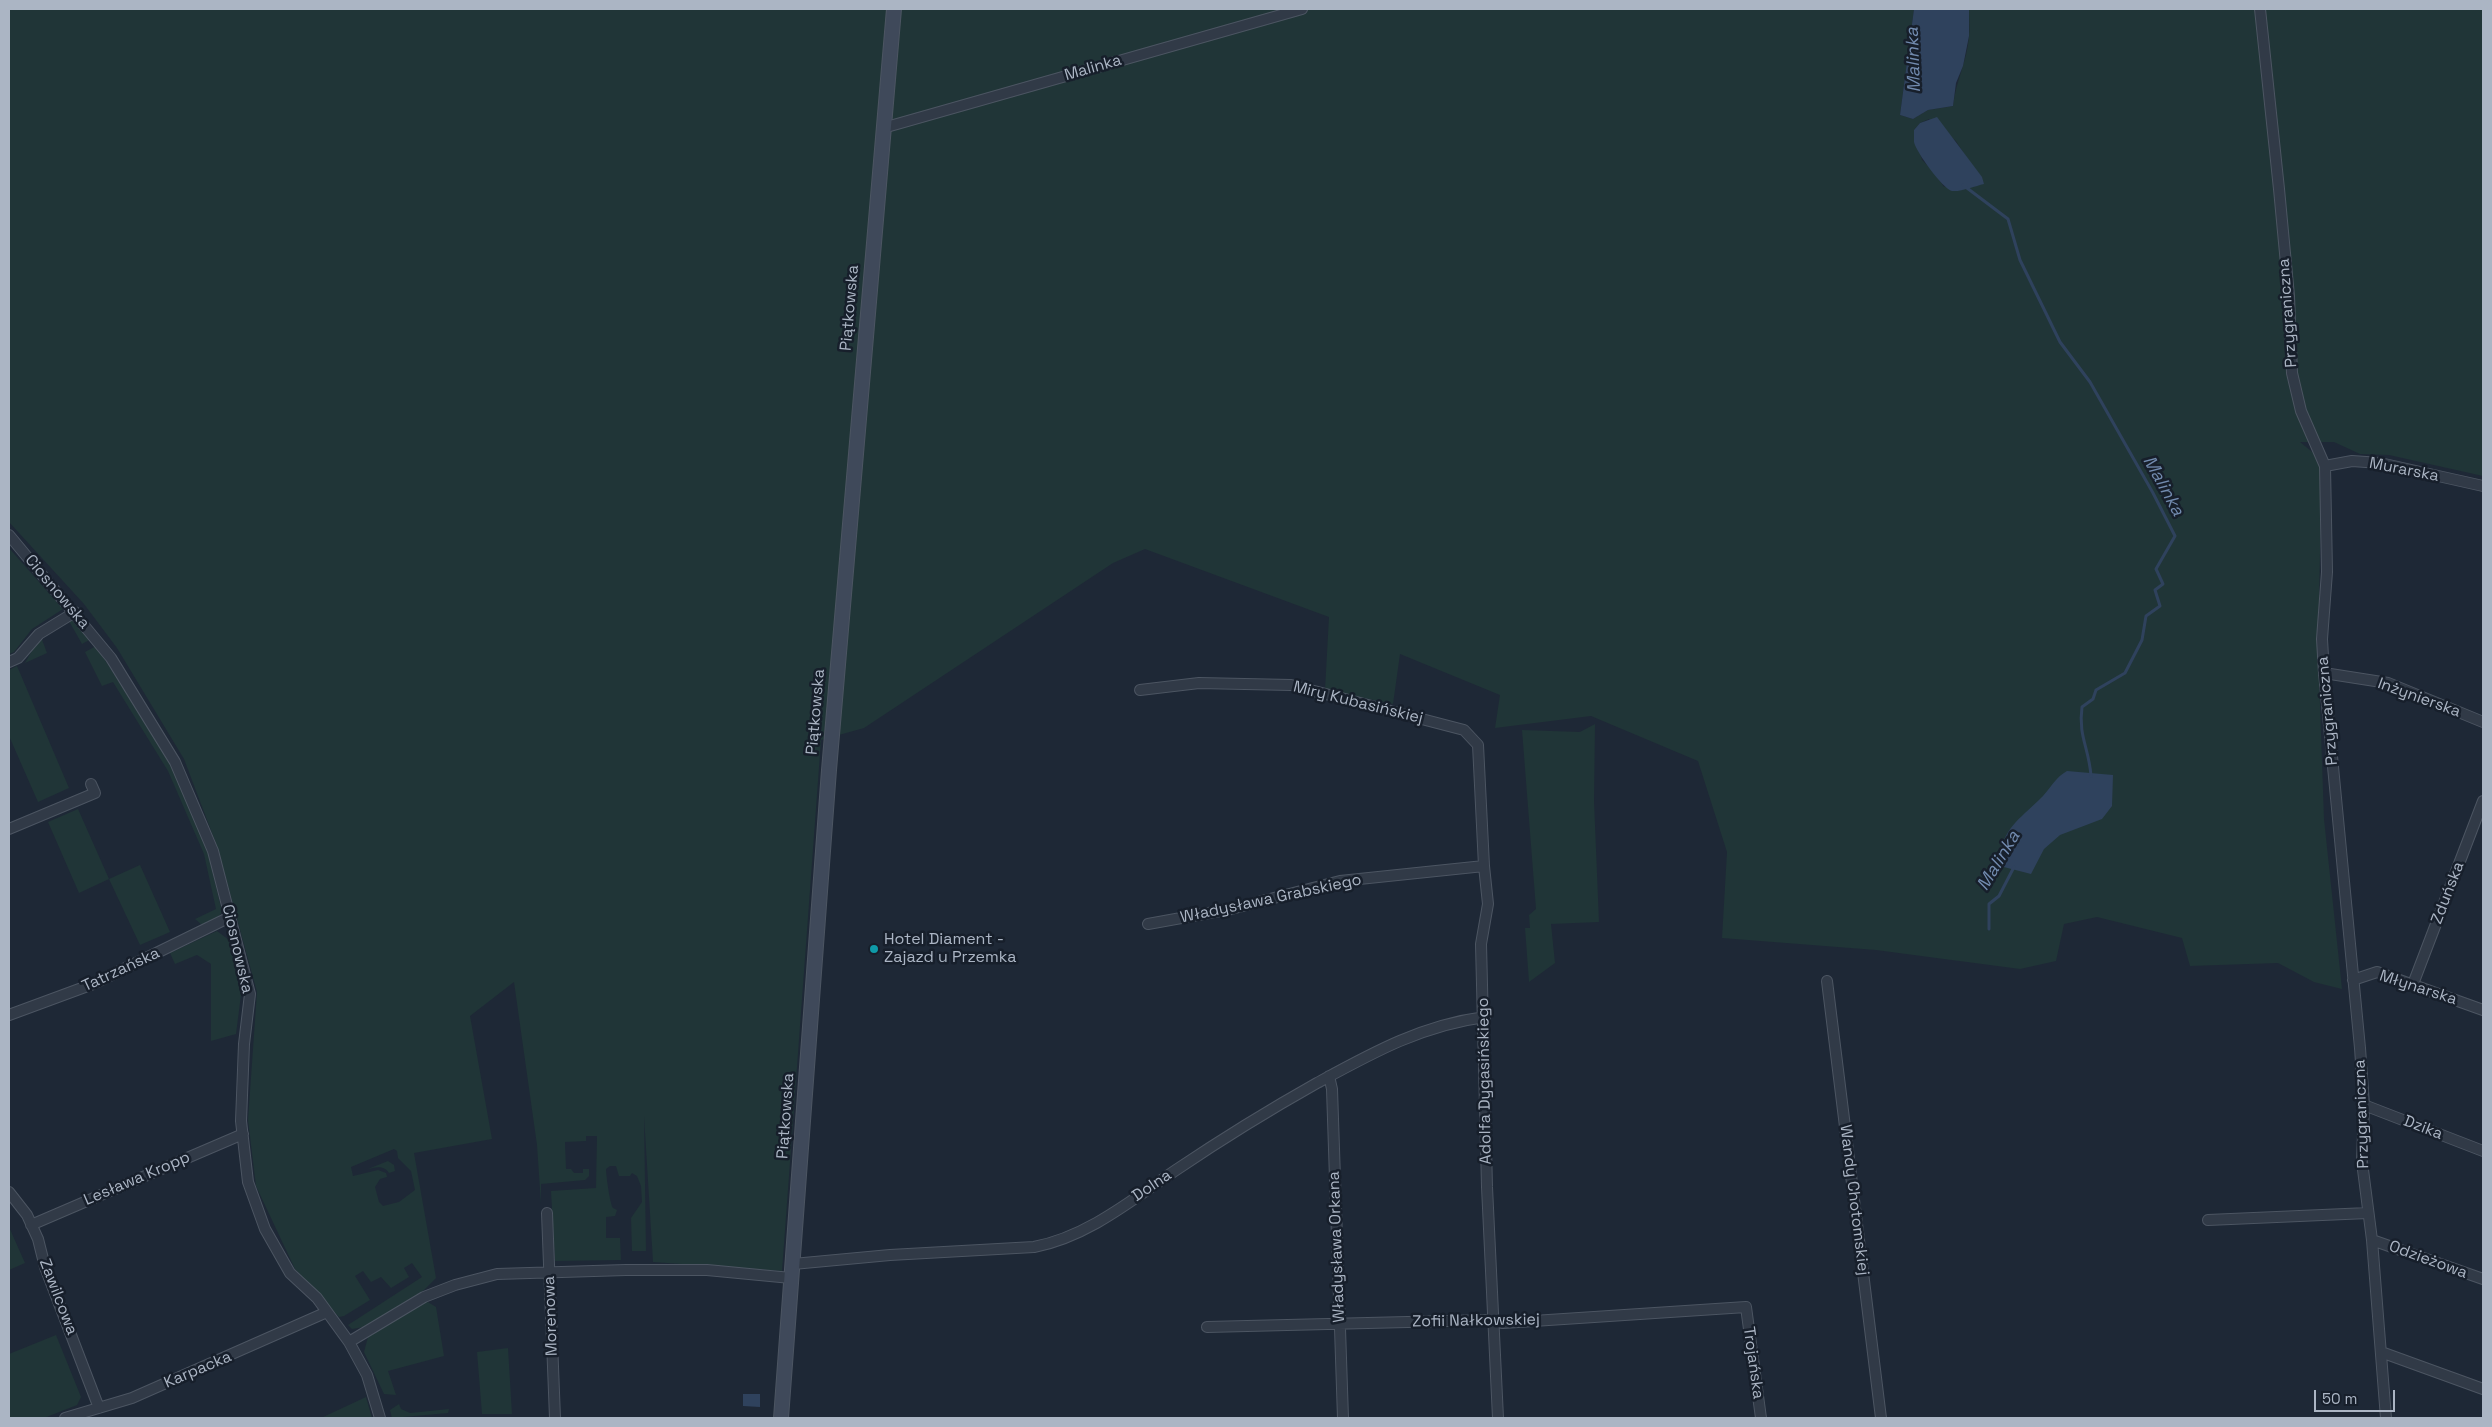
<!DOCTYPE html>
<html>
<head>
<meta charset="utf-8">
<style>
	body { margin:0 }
	#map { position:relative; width:2492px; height:1427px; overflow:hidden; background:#1e2836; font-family:"Space Grotesk",sans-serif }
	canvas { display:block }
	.frame { position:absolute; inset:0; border:10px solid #abb5c4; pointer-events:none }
	.scale { position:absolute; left:2314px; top:1390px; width:81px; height:22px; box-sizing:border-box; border:2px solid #abb5c4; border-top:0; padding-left:6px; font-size:15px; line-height:18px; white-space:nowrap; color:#abb5c4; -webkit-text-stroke:4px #171f2b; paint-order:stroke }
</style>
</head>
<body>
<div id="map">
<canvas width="2492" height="1427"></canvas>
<div class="frame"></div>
<div class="scale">50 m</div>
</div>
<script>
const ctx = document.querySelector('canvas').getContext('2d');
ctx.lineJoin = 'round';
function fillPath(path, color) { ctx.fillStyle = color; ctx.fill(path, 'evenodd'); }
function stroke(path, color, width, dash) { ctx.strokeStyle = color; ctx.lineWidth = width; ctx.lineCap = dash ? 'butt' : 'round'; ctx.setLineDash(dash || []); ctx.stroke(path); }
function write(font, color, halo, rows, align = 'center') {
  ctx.font = font + ' "Space Grotesk",sans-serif'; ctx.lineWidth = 5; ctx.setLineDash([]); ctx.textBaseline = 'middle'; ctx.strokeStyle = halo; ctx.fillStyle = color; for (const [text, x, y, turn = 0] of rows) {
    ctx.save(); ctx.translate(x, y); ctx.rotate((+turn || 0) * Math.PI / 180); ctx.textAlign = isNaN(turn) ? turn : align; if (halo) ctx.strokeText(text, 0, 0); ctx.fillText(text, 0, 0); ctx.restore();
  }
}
fillPath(new Path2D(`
	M9 9H1914L1900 115 1913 119 1928 110 1953 106C1956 81 1967 61 1969 37 1970 28 1969 18 1969 9H2483V476L2389 455 2360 454 2334 442H2300L2322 460 2318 647 2324 819 2342 989 2314 982 2278 963 2190 966 2182 938 2097 917 2064 924 2056 961 2020 969 1876 950 1722 938 1727 852 1698 761 1591 716 1495 728 1500 695 1400 654 1393 704 1325 690 1329 617 1145 549 1113 563 864 728 821 740 782 1271 653 1262 644 1116 646 1251H632L631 1218 642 1202 641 1186 637 1176 632 1173 630 1176H619L616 1166H610L606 1169C606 1175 610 1204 613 1208L617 1210 615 1216 606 1217V1238H620L621 1260 555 1261 551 1191 596 1188 597 1136H586V1141L565 1142 566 1169H571L574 1173H583V1169H589V1176L585 1180 541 1184V1204L537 1145 514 982 470 1016 492 1139 414 1153 436 1278 423 1291 364 1327 352 1329 348 1325 422 1277 412 1263 404 1268 409 1277 391 1288 381 1277 371 1282 363 1271 355 1276 370 1300 344 1316 339 1317 295 1269 256 1186 248 1120 257 992 218 849 184 759 117 648 84 604 9 522ZM1929 119 1956 141 1971 165 1944 187 1934 172 1922 160 1914 130 1920 123ZM394 1149 397 1151 398 1158 411 1171 415 1190 399 1202 383 1206 379 1202 375 1187 380 1179 387 1177 386 1173 378 1170 353 1176 351 1167Z
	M9 548 63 609 32 629 14 652 9 654Z
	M70 620 77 621 91 639 82 644 69 621 41 637 47 653 25 663 38 640Z
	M96 646 172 765 208 853 222 912 219 916 202 925 195 919 216 909 204 854 168 771 113 682 102 686 85 652Z
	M17 666 69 788 38 802 9 736V670Z
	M1595 724 1594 801 1599 922 1551 924 1555 963 1529 982 1525 928H1530L1529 915 1536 909 1522 730 1580 732Z
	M78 809 109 879 140 865 170 932 140 945 109 879 79 893 48 822Z
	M217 931 229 940 241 995 236 1034 211 1041V964L197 955 175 964 170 953Z
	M388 1161 394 1165 395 1171 389 1173C384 1165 376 1167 368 1169Z
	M9 1227 25 1263 9 1270Z
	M426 1301 436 1307 444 1356 388 1371 396 1395 384 1394 364 1352 368 1337Z
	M56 1335 81 1397 77 1405 44 1418H9V1354Z
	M508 1348 512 1414H482L477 1352Z
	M366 1397 372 1418H321Z
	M399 1404 401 1409 410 1413 449 1409 448 1413 392 1418 390 1410Z`), '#203537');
fillPath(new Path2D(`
	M1914 9H1969V36L1963 66 1956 83 1953 106 1928 110 1913 119 1900 115Z
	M1937 117 1982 177 1984 184C1975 186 1961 192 1952 191 1943 189 1916 152 1914 142 1914 138 1914 134 1914 130L1920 123Z
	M2067 771 2113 775 2112 806 2102 819 2060 835 2044 849 2031 874 1996 865C2006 824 2015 824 2043 796 2052 786 2056 777 2067 771Z
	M743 1394H760V1407L743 1406Z`), '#2f425d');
stroke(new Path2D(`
	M1963 185 2008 219 2020 260 2060 342 2090 382 2153 493 2175 536 2156 569 2163 584 2155 590 2160 606 2146 616 2142 640 2125 673 2096 690 2093 699 2082 707C2078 736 2089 748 2091 776
	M1989 929V904L1999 896 2014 867`), '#2f425d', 3);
const minor = new Path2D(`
	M2260 9 2279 189 2289 296 2292 373 2301 411 2325 466 2327 572 2322 639 2324 673 2360 1048 2364 1105 2362 1162 2372 1240 2386 1418
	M883 128 1302 9
	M2325 466 2352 461 2380 463 2483 486
	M9 535 111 658 175 762 213 851 250 994 244 1044 241 1121 248 1182 265 1229 290 1273 317 1298 349 1342 367 1375 380 1418
	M9 662 18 658 39 634 75 612
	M2324 673 2388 683 2483 722
	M1140 690 1199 683 1291 685 1464 730 1478 745 1484 866 1488 904 1481 944 1487 1187 1498 1418
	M9 829 95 793 91 784
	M1148 924 1231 909 1340 881 1484 866
	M2353 980 2377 972 2483 1010
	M1827 981 1881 1418
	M2413 984 2483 801
	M9 1015 93 984 230 917
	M1329 1076 1332 1089 1343 1418
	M2364 1105 2483 1151
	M9 1192 27 1215 38 1239 45 1267 99 1408
	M547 1213 555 1418
	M2208 1220 2368 1213
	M31 1225 243 1134
	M2372 1240 2483 1279
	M793 1264 890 1255 1034 1247C1087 1237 1132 1200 1176 1170 1222 1139 1269 1110 1317 1083 1372 1053 1422 1025 1485 1017
	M1207 1327 1488 1320 1503 1323 1746 1307 1761 1418
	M349 1342 424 1297 455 1285 497 1274 626 1270H707L791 1278
	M2381 1352 2483 1389
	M65 1418 132 1398 327 1312`);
const secondary = new Path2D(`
	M781 1418 829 770 894 9`);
stroke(minor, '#4c5562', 12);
stroke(secondary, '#4c5562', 16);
stroke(minor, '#313a47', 10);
stroke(secondary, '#3f495a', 14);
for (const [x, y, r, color] of [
	[874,949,5,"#0f9aa8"]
]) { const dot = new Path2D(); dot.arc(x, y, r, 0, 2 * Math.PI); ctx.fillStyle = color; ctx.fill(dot); stroke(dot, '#171f2b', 2); }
write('16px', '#abb5c4', '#171f2b', [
	["Malinka",1093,68,-16],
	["Piątkowska",850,308,-85],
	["Przygraniczna",2288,313,-94],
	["Murarska",2404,470,11],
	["Ciosnowska",57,592,50],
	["Inżynierska",2419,698,20],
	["Miry Kubasińskiej",1358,703,14],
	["Przygraniczna",2328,711,-95],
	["Piątkowska",816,712,-85],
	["Zduńska",2448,893,-69],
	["Władysława Grabskiego",1271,899,-12],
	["Ciosnowska",237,949,77],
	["Tatrzańska",121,970,-25],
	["Młynarska",2418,988,18],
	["Adolfa Dygasińskiego",1485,1081,-91],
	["Przygraniczna",2362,1114,-92],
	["Piątkowska",786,1116,-86],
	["Dzika",2423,1128,21],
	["Lesława Kropp",137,1179,-23],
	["Dolna",1152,1186,-34],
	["Wandy Chotomskiej",1854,1200,83],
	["Władysława Orkana",1337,1247,-92],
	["Odzieżowa",2428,1260,20],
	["Zawilcowa",58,1297,69],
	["Morenowa",551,1316,-92],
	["Zofii Nałkowskiej",1476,1321,-1],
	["Trojańska",1753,1363,82],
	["Karpacka",198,1370,-23]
]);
write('16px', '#abb5c4', '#171f2b', [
	["Hotel Diament -",884,940],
	["Zajazd u Przemka",884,958]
], 'left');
write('italic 18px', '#728baf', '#171f2b', [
	["Malinka",1914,60,-92],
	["Malinka",2163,486,61],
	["Malinka",1999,861,-59]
]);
</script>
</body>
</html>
